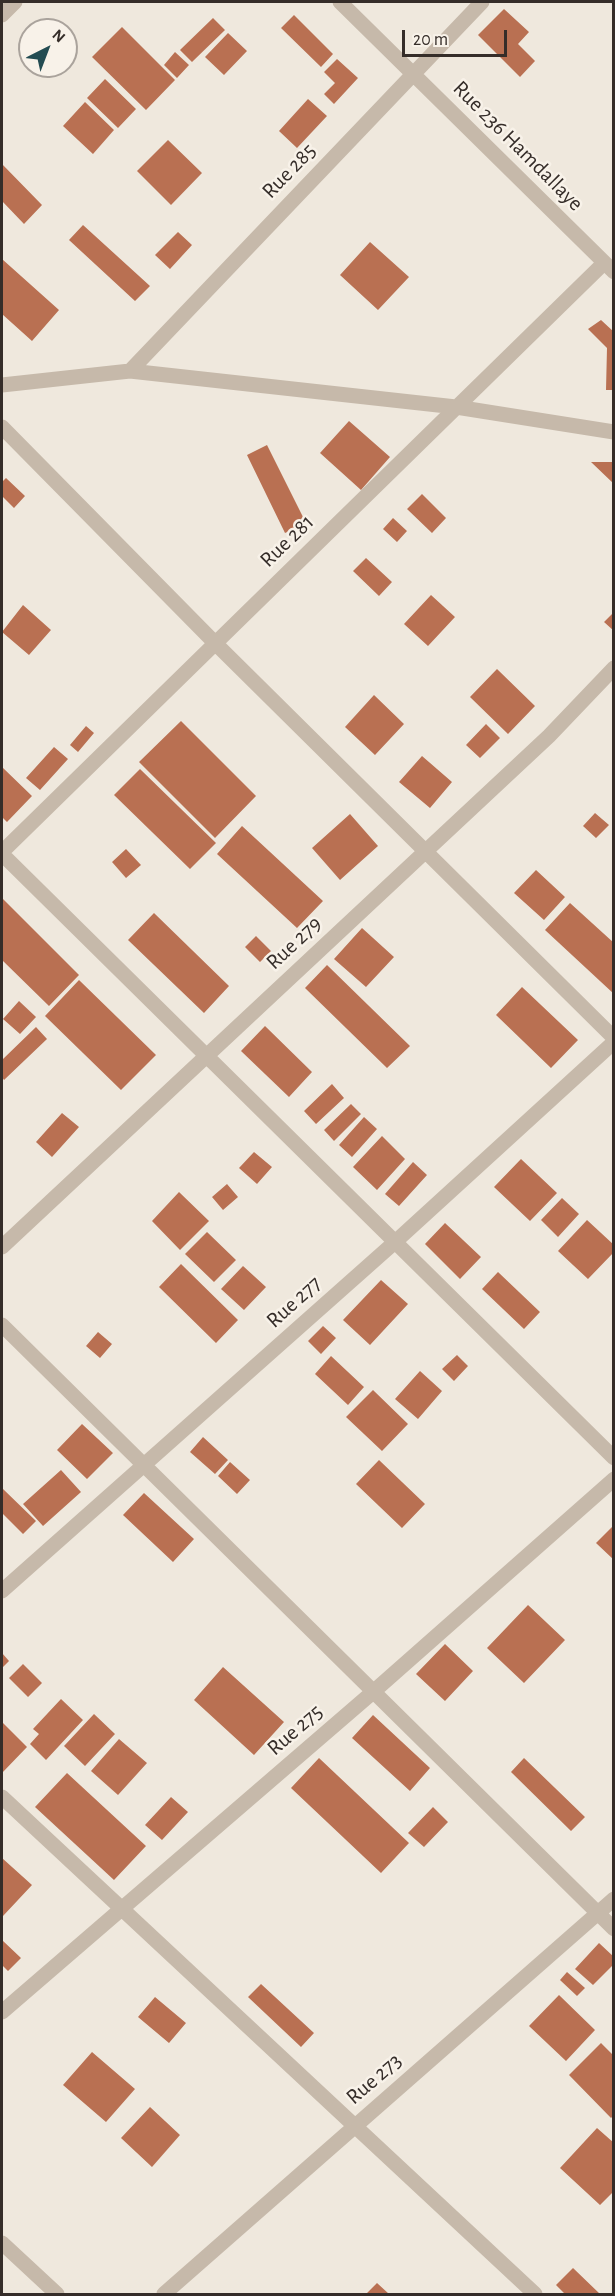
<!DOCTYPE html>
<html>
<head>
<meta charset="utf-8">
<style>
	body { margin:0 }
	#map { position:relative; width:615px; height:2296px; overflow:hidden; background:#efe8dd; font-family:"Alegreya Sans",sans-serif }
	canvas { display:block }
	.frame { position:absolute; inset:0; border:3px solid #352d29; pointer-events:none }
	.north { position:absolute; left:18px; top:18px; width:60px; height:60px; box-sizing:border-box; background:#f8f2e9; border:2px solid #aaa39c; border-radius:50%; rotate:42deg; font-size:16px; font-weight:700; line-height:24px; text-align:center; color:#352d29 }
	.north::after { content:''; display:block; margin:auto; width:21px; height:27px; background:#234c52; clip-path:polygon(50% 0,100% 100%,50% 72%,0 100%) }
	.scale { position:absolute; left:402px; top:30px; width:105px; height:27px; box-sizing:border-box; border:3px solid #352d29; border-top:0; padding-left:8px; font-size:18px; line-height:21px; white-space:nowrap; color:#352d29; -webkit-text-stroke:4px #f8f2e9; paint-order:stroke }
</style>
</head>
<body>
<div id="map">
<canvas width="615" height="2296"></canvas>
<div class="frame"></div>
<div class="north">N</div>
<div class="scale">20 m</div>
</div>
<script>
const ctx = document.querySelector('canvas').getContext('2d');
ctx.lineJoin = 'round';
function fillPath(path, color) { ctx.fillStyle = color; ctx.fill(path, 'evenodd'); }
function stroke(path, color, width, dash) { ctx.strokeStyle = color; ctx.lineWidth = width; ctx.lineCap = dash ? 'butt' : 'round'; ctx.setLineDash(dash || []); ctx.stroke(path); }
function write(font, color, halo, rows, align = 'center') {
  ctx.font = font + ' "Alegreya Sans",sans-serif'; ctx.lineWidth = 5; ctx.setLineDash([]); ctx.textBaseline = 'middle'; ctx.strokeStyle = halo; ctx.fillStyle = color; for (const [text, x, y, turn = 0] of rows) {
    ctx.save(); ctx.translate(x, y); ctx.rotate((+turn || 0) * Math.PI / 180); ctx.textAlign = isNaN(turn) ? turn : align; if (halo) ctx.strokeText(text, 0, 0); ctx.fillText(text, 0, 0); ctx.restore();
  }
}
fillPath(new Path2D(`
	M504 9 529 32 518 44 535 61 520 77 478 35Z
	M294 15 333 54 321 67 281 28Z
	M213 18 225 30 192 62 180 50Z
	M122 27 175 80 146 110 92 57Z
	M228 33 247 51 224 75 205 57Z
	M175 52 189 65 177 78 164 65Z
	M337 59 358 78 334 104 324 94 335 83 324 72Z
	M105 79 136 109 118 128 87 98Z
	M308 99 327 116 297 148 279 131Z
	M85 102 114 130 93 154 63 126Z
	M168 140 202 173 171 205 137 171Z
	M2 164 42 205 24 224 2 201Z
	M83 225 150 286 135 301 69 240Z
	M178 232 192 245 170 269 155 255Z
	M370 242 409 277 378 310 340 275Z
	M2 259 59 310 32 341 2 314Z
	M601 320 614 332V390H606L607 348 588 329Z
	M349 421 390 457 361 490 320 453Z
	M267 445 306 523 285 533 247 455Z
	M591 462H614V484Z
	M6 478 25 496 14 508 2 496V482Z
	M422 494 446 518 432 533 407 509Z
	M393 518 407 531 397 542 383 529Z
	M366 558 392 582 379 596 353 571Z
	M431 595 455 617 428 646 404 624Z
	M23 605 51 630 29 655 2 632Z
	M614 612V631L604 622Z
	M497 669 535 706 508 734 470 697Z
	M374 695 404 724 375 755 345 727Z
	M181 721 256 796 215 838 139 762Z
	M486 724 500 738 480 758 466 745Z
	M86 726 94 733 78 752 70 745Z
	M54 747 68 759 40 790 26 778Z
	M422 756 452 782 430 808 399 782Z
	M2 767 32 796 7 822 2 817Z
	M140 769 216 843 190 869 114 795Z
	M595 813 609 825 596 838 583 826Z
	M350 814 378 846 340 880 312 848Z
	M242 826 323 901 297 928 217 854Z
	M126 849 141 865 126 878 112 862Z
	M536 870 565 897 544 920 514 893Z
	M2 898 79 975 49 1006 2 960Z
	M570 903 614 943V994L545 930Z
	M154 913 229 986 204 1013 128 940Z
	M362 928 394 957 366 987 334 959Z
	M256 936 271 951 260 962 245 947Z
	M327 965 410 1046 387 1068 305 988Z
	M79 980 156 1055 121 1090 45 1016Z
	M522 987 578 1040 551 1068 496 1015Z
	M19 1001 36 1017 20 1034 3 1019Z
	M265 1026 312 1072 289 1097 241 1051Z
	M36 1027 47 1039 4 1080 2 1077V1060Z
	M332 1084 344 1098 316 1124 304 1111Z
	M351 1104 361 1114 334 1141 324 1130Z
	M62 1113 79 1127 52 1157 36 1142Z
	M364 1117 377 1129 352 1157 339 1145Z
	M382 1136 405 1159 377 1190 353 1167Z
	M254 1152 272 1167 257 1184 239 1168Z
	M521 1159 557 1193 530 1221 494 1187Z
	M413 1162 427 1175 399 1206 385 1194Z
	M227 1184 238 1197 223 1210 212 1197Z
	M179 1192 209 1221 180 1250 152 1221Z
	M562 1198 579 1214 558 1237 541 1220Z
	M587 1220 614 1245V1252L588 1279 558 1251Z
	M445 1223 481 1257 460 1279 425 1244Z
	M207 1232 236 1260 214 1282 185 1254Z
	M181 1264 238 1320 216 1343 159 1287Z
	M243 1266 266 1287 244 1310 221 1289Z
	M498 1272 540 1312 524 1329 482 1289Z
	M381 1280 408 1304 370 1345 343 1320Z
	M323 1326 336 1338 321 1354 308 1341Z
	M98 1332 112 1344 100 1358 86 1346Z
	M457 1355 468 1366 454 1381 442 1369Z
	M331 1356 364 1387 348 1405 315 1374Z
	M420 1371 442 1391 418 1419 395 1399Z
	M373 1390 408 1424 382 1451 346 1417Z
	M82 1424 113 1453 87 1479 57 1450Z
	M203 1437 228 1460 215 1474 190 1452Z
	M379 1460 425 1504 402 1528 356 1484Z
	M230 1462 250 1480 237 1494 218 1476Z
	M61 1470 81 1492 43 1526 23 1504Z
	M2 1488 36 1521 23 1534 2 1513Z
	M144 1493 194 1539 173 1562 123 1515Z
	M614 1525V1560L596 1543Z
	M528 1605 565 1640 524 1683 487 1648Z
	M445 1644 473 1671 445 1701 416 1674Z
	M2 1653 9 1661 2 1668Z
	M23 1664 42 1683 28 1697 9 1678Z
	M223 1667 284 1722 254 1755 194 1700Z
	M61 1699 83 1720 46 1760 30 1744 39 1734 33 1729Z
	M94 1714 115 1734 85 1766 64 1746Z
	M373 1715 430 1768 410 1791 352 1738Z
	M2 1722 27 1747 2 1773Z
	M119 1739 147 1763 118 1795 91 1771Z
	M319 1758 409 1843 381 1873 291 1788Z
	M524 1758 585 1817 571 1831 511 1772Z
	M67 1773 146 1846 114 1880 35 1807Z
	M171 1797 188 1812 162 1840 145 1825Z
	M433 1807 448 1822 424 1847 408 1833Z
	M2 1858 32 1885 3 1916 2 1914Z
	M2 1940 21 1958 8 1971 2 1965Z
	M599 1943 614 1957V1964L593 1985 575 1969Z
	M567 1972 585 1988 577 1996 560 1980Z
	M261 1984 314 2033 301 2047 248 1997Z
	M559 1995 595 2030 566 2061 529 2026Z
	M155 1997 186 2023 169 2043 138 2017Z
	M601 2043 614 2056V2115L611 2118 569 2075Z
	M92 2052 135 2089 106 2122 63 2085Z
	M150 2107 180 2135 152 2167 121 2138Z
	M597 2128 614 2143V2191L600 2205 560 2168Z
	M573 2268 600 2294H565L556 2285Z
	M377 2283 389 2294H366Z`), '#b97052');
stroke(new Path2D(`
	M340 2 614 272
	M2 15 15 2
	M130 371 482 2
	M2 385 130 371 456 407 614 432
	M2 427 215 643 614 1038
	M2 852 604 263
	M2 854 614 1458
	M2 1247 549 736 614 668
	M2 1325 614 1929
	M2 1591 395 1242 614 1042
	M2 1797 535 2294
	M2 2012 373 1692 614 1479
	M2 2243 57 2294
	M164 2294 614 1899`), '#c6b9aa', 15);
write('22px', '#352d29', '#f8f2e9', [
	["Rue 236 Hamdallaye",518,146,45],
	["Rue 285",289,171,-46],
	["Rue 281",287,541,-44],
	["Rue 279",294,943,-43],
	["Rue 277",294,1302,-42],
	["Rue 275",295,1730,-41],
	["Rue 273",374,2079,-41]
]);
</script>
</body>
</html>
